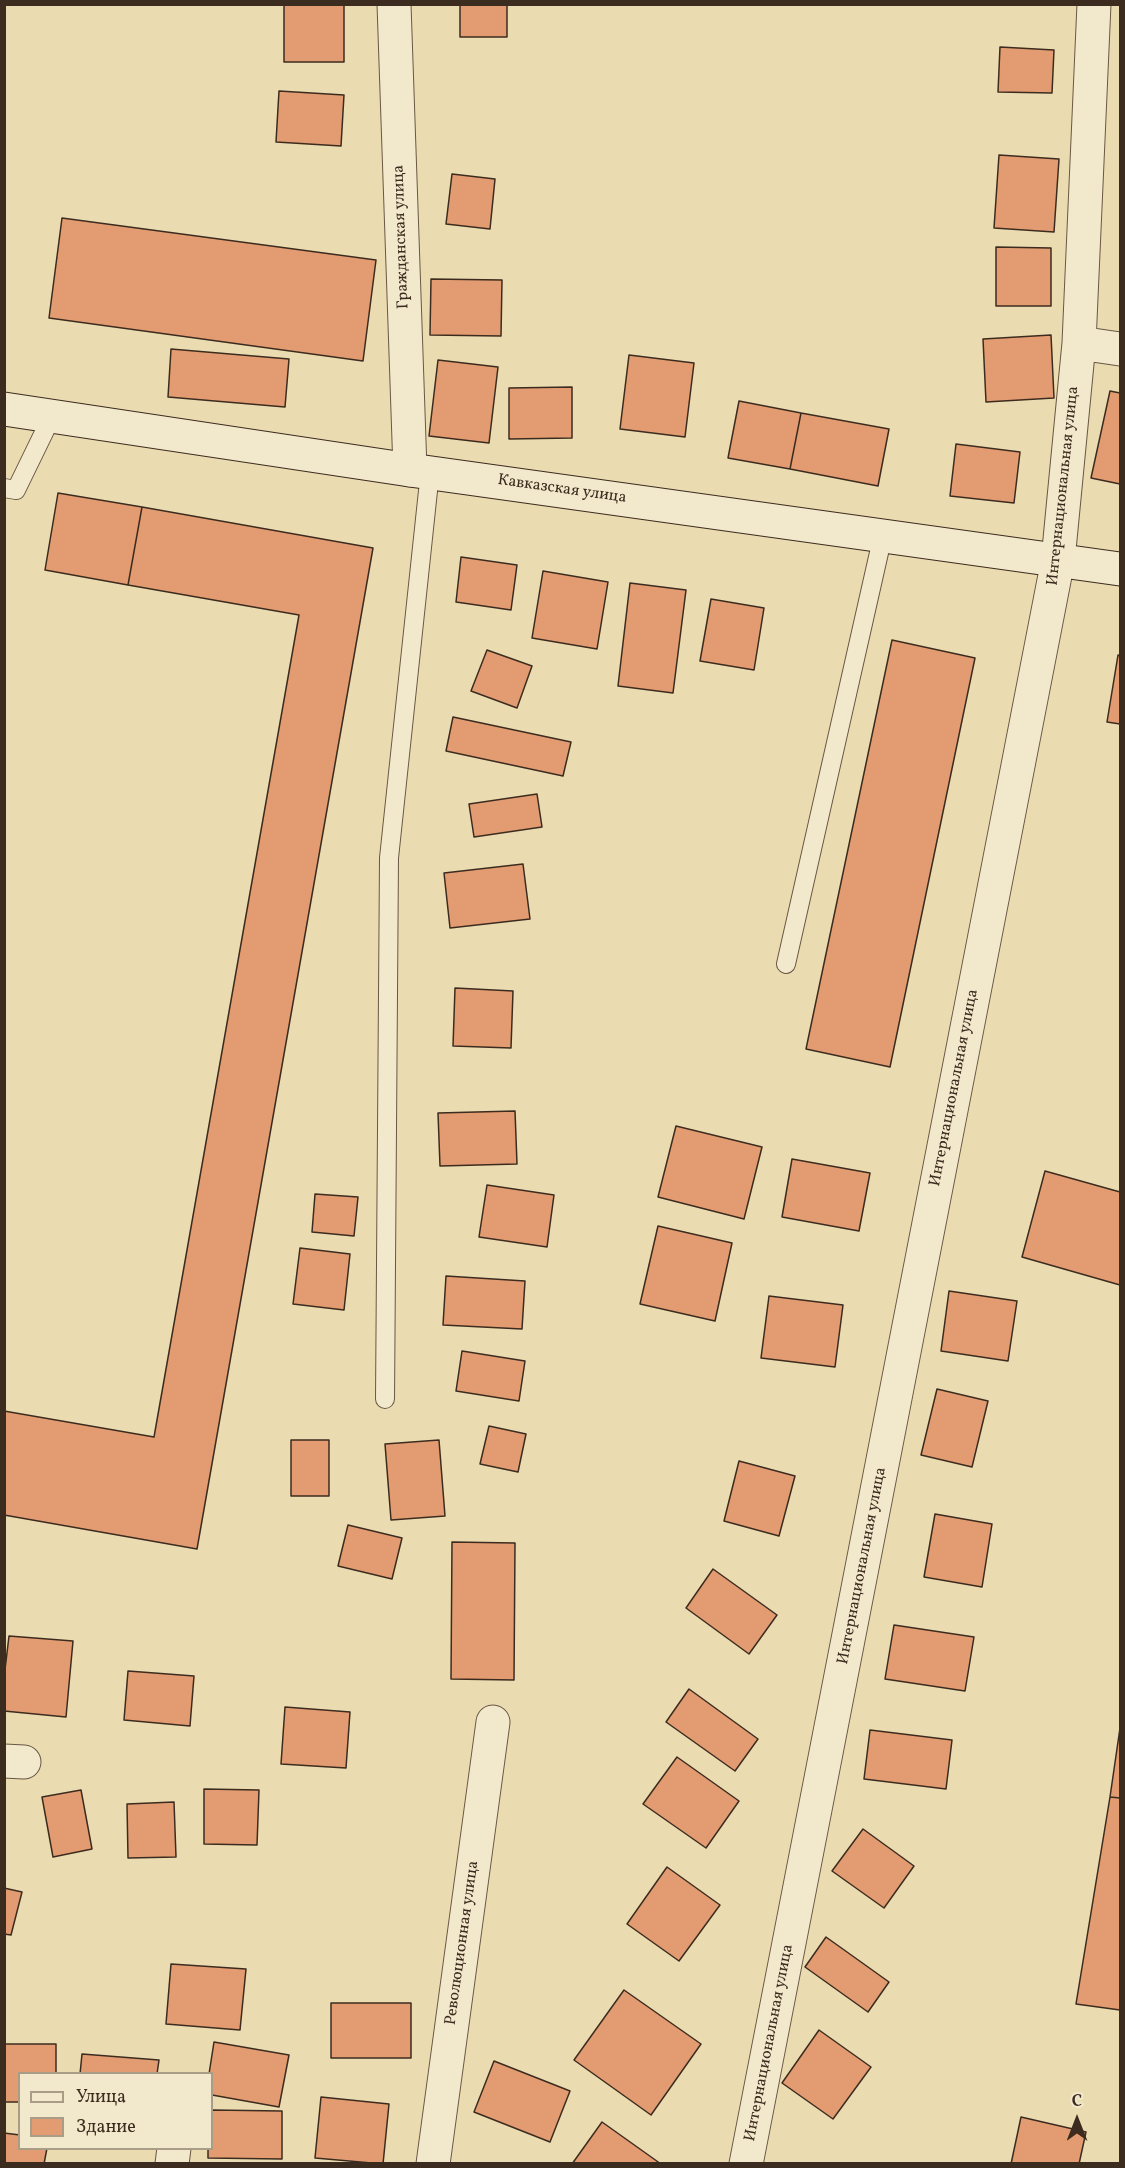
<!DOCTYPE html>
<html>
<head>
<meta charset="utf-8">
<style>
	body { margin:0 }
	#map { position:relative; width:1125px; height:2168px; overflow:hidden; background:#ebdbb1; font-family:Vollkorn,serif }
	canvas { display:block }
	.frame { position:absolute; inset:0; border:6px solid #3c2c1f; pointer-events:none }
	.legend { position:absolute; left:18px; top:2072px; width:195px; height:78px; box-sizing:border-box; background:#f2e8cc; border:2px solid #a99d87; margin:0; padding:8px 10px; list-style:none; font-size:18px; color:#3c2c1f }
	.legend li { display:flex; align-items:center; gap:12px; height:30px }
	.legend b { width:30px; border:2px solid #a99d87 }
	.north { position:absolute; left:1047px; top:2090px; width:60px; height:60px; -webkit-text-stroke:4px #f2e8cc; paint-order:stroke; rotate:0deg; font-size:16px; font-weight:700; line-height:24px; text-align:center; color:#3c2c1f }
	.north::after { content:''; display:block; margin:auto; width:21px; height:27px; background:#3c2c1f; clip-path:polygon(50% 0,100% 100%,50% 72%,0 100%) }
</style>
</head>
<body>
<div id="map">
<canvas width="1125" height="2168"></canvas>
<div class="frame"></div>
<ul class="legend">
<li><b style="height:8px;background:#f2e8cc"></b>Улица</li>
<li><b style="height:16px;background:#e39c71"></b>Здание</li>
</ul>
<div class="north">С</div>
</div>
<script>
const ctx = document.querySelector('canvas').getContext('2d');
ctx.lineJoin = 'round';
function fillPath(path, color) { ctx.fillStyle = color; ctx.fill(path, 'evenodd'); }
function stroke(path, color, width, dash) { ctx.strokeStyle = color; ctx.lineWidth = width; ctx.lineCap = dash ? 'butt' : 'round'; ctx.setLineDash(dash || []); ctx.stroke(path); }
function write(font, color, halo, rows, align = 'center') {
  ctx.font = font + ' Vollkorn,serif'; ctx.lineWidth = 6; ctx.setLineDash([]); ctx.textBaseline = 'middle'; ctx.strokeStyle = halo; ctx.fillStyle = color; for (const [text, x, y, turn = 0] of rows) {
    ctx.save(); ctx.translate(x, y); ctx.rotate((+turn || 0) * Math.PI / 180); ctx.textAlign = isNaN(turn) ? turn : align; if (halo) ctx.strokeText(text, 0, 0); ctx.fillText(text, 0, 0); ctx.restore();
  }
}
const building = new Path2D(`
	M284 4H344V62H284Z
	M460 4H507V37H460Z
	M1000 47 1054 50 1052 93 998 92Z
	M279 91 344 95 341 146 276 142Z
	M999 155 1059 159 1054 232 994 228Z
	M452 174 495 179 490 229 446 224Z
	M62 218 376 260 363 361 49 318Z
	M996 247 1051 248V306H996Z
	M431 279 502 280 501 336 430 335Z
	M1051 335 1054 398 986 402 983 339Z
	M171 349 289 359 285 407 168 397Z
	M629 355 694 363 685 437 620 429Z
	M438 360 498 367 489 443 429 436Z
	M572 387V438L509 439V388Z
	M1110 391 1120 393V484L1091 478Z
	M739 401 801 413 790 469 728 458Z
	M801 413 889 429 878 486 790 469Z
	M956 444 1020 452 1014 503 950 496Z
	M58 493 142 507 128 585 45 570Z
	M142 507 373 548 197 1549 4 1515V1411L154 1437 299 615 128 585Z
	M461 557 517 565 511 610 456 602Z
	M543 571 608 582 597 649 532 638Z
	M630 583 686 590 673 693 618 686Z
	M711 599 764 608 754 670 700 661Z
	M892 640 975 658 890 1067 806 1049Z
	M487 650 532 666 517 708 471 691Z
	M1118 655 1120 656V724L1107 722Z
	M453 717 571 742 563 776 446 751Z
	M537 794 542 827 474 837 469 804Z
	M523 864 530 919 450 928 444 873Z
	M455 988 513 991 511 1048 453 1046Z
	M515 1111 517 1164 440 1166 438 1113Z
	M676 1126 762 1147 744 1219 658 1197Z
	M792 1159 870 1173 859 1231 782 1217Z
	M1045 1171 1120 1192V1285L1022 1257Z
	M487 1185 554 1195 547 1247 479 1237Z
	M315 1194 358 1197 354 1236 312 1232Z
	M658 1226 732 1243 715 1321 640 1304Z
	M300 1248 350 1254 344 1310 293 1304Z
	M446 1276 525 1281 522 1329 443 1325Z
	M949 1291 1017 1301 1008 1361 941 1351Z
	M769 1296 843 1305 835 1367 761 1358Z
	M462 1351 525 1361 519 1401 456 1391Z
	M937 1389 988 1401 972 1467 921 1455Z
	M489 1426 526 1434 518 1472 480 1464Z
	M291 1440H329V1496H291Z
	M439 1440 445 1516 391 1520 385 1444Z
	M739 1461 795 1476 779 1536 724 1521Z
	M935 1514 992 1524 982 1587 924 1577Z
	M348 1525 402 1538 392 1579 338 1566Z
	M452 1542 515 1543 514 1680 451 1679Z
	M713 1569 777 1615 749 1654 686 1608Z
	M894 1625 974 1637 965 1691 885 1679Z
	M9 1636 73 1641 66 1717 4 1711V1678Z
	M128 1671 194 1676 190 1726 124 1720Z
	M689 1689 758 1739 735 1771 666 1722Z
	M285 1707 350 1712 346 1768 281 1764Z
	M1120 1728V1798L1110 1797Z
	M870 1730 952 1740 946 1789 864 1779Z
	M677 1757 739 1801 706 1848 643 1804Z
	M204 1789 259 1790 257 1845 204 1844Z
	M81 1790 92 1849 53 1857 42 1797Z
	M1110 1797 1120 1798V2010L1076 2004Z
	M174 1802 176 1857 128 1858 127 1804Z
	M863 1829 914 1866 884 1908 832 1871Z
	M667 1867 720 1905 679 1961 627 1924Z
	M4 1888 22 1892 11 1935 4 1934Z
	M826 1937 889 1982 868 2012 805 1967Z
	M171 1964 246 1969 240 2030 166 2024Z
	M624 1990 701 2044 651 2115 574 2060Z
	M331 2003H411V2058H331Z
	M819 2030 871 2067 833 2119 782 2083Z
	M214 2042 289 2055 279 2107 212 2095V2074H209Z
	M4 2044H56V2074H20V2102H4Z
	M82 2054 159 2060 157 2074H80Z
	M494 2061 570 2091 550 2142 474 2112Z
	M321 2097 389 2104 383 2164 315 2158Z
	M212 2110 282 2111V2159L208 2158V2148H212Z
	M1021 2117 1086 2132 1079 2164H1011Z
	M602 2122 661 2164H572Z
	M4 2133 20 2135V2148H47L44 2164H4Z`);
fillPath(building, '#e39c71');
stroke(building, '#3c2c1f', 1.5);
const service = new Path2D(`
	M4 488 16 490 52 416
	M786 964 883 535
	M385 1399 389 858 430 472`);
const minor = new Path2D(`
	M1079 343 1120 349
	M1058 560 1079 343 1094 4
	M4 1761 24 1762
	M172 2164 174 2148
	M433 2164 493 1722`);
const tertiary = new Path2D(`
	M394 4 410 470
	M746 2164 1058 560`);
const secondary = new Path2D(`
	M4 409 410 470 1120 569`);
stroke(service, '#685844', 20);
stroke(minor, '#685844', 35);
stroke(tertiary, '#685844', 35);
stroke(secondary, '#3c2c1f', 35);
stroke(service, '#f2e8cc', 18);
stroke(minor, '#f2e8cc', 33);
stroke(tertiary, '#f2e8cc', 33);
stroke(secondary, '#f2e8cc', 33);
write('16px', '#3c2c1f', '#f2e8cc', [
	["Гражданская улица",402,237,-92],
	["Интернациональная улица",1064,486,-84],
	["Кавказская улица",562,490,8],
	["Интернациональная улица",955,1088,-79],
	["Интернациональная улица",863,1566,-79],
	["Революционная улица",463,1943,-82],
	["Интернациональная улица",770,2043,-79]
]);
</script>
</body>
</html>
